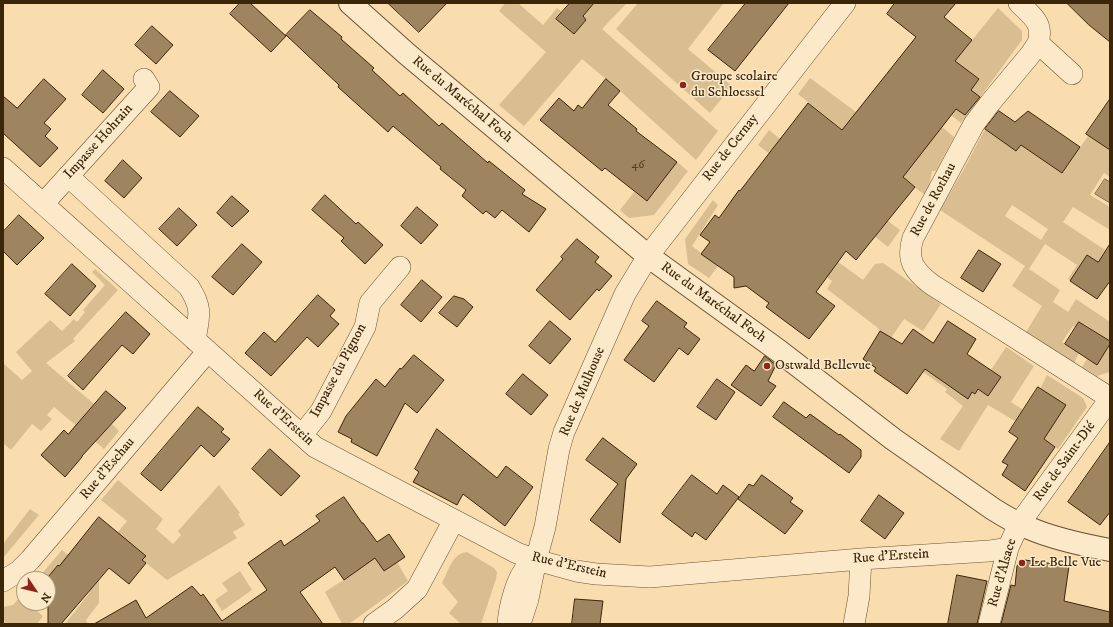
<!DOCTYPE html>
<html>
<head>
<meta charset="utf-8">
<style>
	body { margin:0 }
	#map { position:relative; width:1113px; height:627px; overflow:hidden; background:#f9ddae; font-family:"IM FELL DW Pica",serif }
	canvas { display:block }
	.frame { position:absolute; inset:0; border:4px solid #3c260a; pointer-events:none }
	.north { position:absolute; left:16px; top:571px; width:40px; height:40px; box-sizing:border-box; background:#fbe9ca; border:1px solid #af9b7d; border-radius:50%; rotate:125deg; font-size:11px; font-weight:700; line-height:16px; text-align:center; color:#3c260a }
	.north::after { content:''; display:block; margin:auto; width:14px; height:18px; background:#8f2418; clip-path:polygon(50% 0,100% 100%,50% 72%,0 100%) }
</style>
</head>
<body>
<div id="map">
<canvas width="1113" height="627"></canvas>
<div class="frame"></div>
<div class="north">N</div>
</div>
<script>
const ctx = document.querySelector('canvas').getContext('2d');
ctx.lineJoin = 'round';
function fillPath(path, color) { ctx.fillStyle = color; ctx.fill(path, 'evenodd'); }
function stroke(path, color, width, dash) { ctx.strokeStyle = color; ctx.lineWidth = width; ctx.lineCap = dash ? 'butt' : 'round'; ctx.setLineDash(dash || []); ctx.stroke(path); }
function write(font, color, halo, rows, align = 'center') {
  ctx.font = font + ' "IM FELL DW Pica",serif'; ctx.lineWidth = 3; ctx.setLineDash([]); ctx.textBaseline = 'middle'; ctx.strokeStyle = halo; ctx.fillStyle = color; for (const [text, x, y, turn = 0] of rows) {
    ctx.save(); ctx.translate(x, y); ctx.rotate((+turn || 0) * Math.PI / 180); ctx.textAlign = isNaN(turn) ? turn : align; if (halo) ctx.strokeText(text, 0, 0); ctx.fillText(text, 0, 0); ctx.restore();
  }
}
fillPath(new Path2D(`
	M505 3H518L543 25 557 8 562 12 557 18 574 34 586 20 583 16 594 3H627L602 29 718 131 696 160 620 91 582 59 524 126 499 105 546 52 499 11Z
	M638 3H721L723 4 688 49 732 86 710 113 616 29Z
	M998 8 1022 31V40L961 123 951 115 979 79 955 61Z
	M810 78 856 112 942 127 954 137 936 171H932L927 196 915 188V186L874 154 865 204 900 230 888 247 823 195 849 135 798 94Z
	M985 129 1016 151 1021 145 1062 173 1088 136 1110 150V177L1104 173 1090 195 1110 207V230L1073 207 1063 222 1105 250 1098 262 1087 255 1078 269 1077 285 1068 279 1077 265 1045 244 1029 269 1060 290 1053 302 1068 312 1076 299 1110 322V341L1084 324 1080 330 1073 326 1062 342 1079 353 1074 363 1026 332 1042 306 1012 286 1025 266 940 210 964 169ZM1012 205 1048 229 1041 240 1005 216Z
	M769 130 809 162 798 176 758 145Z
	M677 162 688 171 654 215 629 218 620 210 634 192 647 201Z
	M713 200 718 205 692 246 718 266 709 278 688 264 685 239Z
	M815 245 863 280 875 264 883 263 941 304 923 331 904 319 891 338 880 331 878 328 827 289 832 281 802 258Z
	M95 269 118 290 73 339 75 341 46 363 94 404 85 415 104 432 112 424 119 431 104 449 54 407 47 415 52 419 41 431 32 424 11 450 3 443V363L22 380 32 371 16 352 50 320 62 331 74 319 77 322 85 312 83 310 105 285 92 272Z
	M894 340 975 394 978 389 988 396 1001 377 991 370 1006 347 1034 366 1011 402 1051 428 1065 406 1040 389 1047 375 1083 398 1087 407 1058 449 1016 420 1015 421 988 405 959 451 940 439 963 406 945 392 947 389 889 348Z
	M1110 344V372L1097 376 1082 367 1087 359 1097 365Z
	M118 480 163 519 156 529 173 544 181 535 178 531 219 485 240 513 238 514 245 525 233 532 237 538 167 580 135 554 117 533 127 521 101 500Z
	M30 509 39 515 3 558V544Z
	M62 550 99 579V603L86 620 88 624H65L90 592 58 566 46 579H42L39 577Z
	M467 552 494 568 497 572 496 579 481 624H461L449 613 458 602 442 583C448 572 452 553 467 552Z
	M372 554 384 571 397 562 408 581 349 624H342L325 592 354 573Z
	M240 571 252 590 222 611 215 600 228 591 222 583Z
	M20 597 24 600V603H27L43 616 37 624H5L3 615V607L13 605Z`), '#d9be92');
const water = new Path2D(`
	M1105 179 1110 182V203L1095 194Z`);
fillPath(water, '#b99f76');
stroke(water, '#876f4b', 1);
const building = new Path2D(`
	M240 3H250L286 36 271 52 230 14Z
	M388 3H447L419 32Z
	M570 3H594L583 16 586 20 574 34 556 19Z
	M746 3H789L735 71 708 50Z
	M895 3H956L944 17 972 40 955 61 979 79 971 90 980 97 965 115 956 109 903 177 915 187 856 260 846 251 816 292 835 306 809 339 766 307 769 303 746 286 734 288V277L701 254 710 242 700 235 715 215 719 218 739 190 740 191 808 103 842 130 916 37 887 14Z
	M1067 3H1110V42L1089 25Z
	M310 10 342 37 341 39 374 68 372 70 400 96 403 93 439 126 442 123 488 163 489 161 525 190 522 194 546 209 529 232 502 210 495 218 486 211 483 214 462 196 466 190 440 169 441 167 393 126 388 132 338 87 339 85 286 35Z
	M152 26 173 45 156 64 135 45Z
	M103 70 124 89 103 113 82 95Z
	M44 79 66 99 44 123 51 129 45 136 58 148 40 167 3 133V96L17 108Z
	M606 79 620 91 608 105 637 129 636 131 677 162 647 201 605 168 602 171 540 120 559 98 574 111 578 105 582 108Z
	M170 91 199 116 180 137 151 112Z
	M1110 99V150L1086 134Z
	M999 111 1015 122 1028 111 1080 147 1062 173 1021 145 1016 151 985 129Z
	M123 160 142 178 124 198 105 181Z
	M325 195 356 224 358 222 383 245 365 264 341 241 344 238 312 210Z
	M232 196 249 211 232 227 217 213Z
	M417 207 438 225 421 244 401 226Z
	M179 208 197 225 177 246 159 229Z
	M19 215 44 238 17 265 3 251V232Z
	M577 239 599 257 595 262 612 276 599 291 597 289 570 320 536 290 563 259 561 257Z
	M242 244 262 262 233 295 212 277Z
	M1110 244V281L1097 299 1070 281 1087 255 1098 262Z
	M979 250 1001 264 983 292 961 278Z
	M72 264 96 286 70 316 45 294Z
	M422 280 442 297 421 322 401 305Z
	M318 295 335 310 330 316 339 324 318 347 307 337 271 376 245 353 264 332 275 342Z
	M454 296 464 299 473 307 457 327 439 313Z
	M657 301 687 323 684 327 700 339 688 355 679 348 654 382 624 360 649 326 642 321Z
	M126 312 150 334 133 354 122 345 83 390 68 376Z
	M550 321 571 339 550 364 529 346Z
	M948 321 976 339 967 354 1001 377 988 396 978 389 975 394 972 392 968 399 925 369 907 394 874 371 876 368 863 359 880 331 902 344 913 329 933 343Z
	M1079 322 1110 341V344L1097 365 1065 344Z
	M414 355 444 380 417 413 405 403 377 456 351 442 352 439 338 432 346 416 376 379 385 387 400 368 401 369Z
	M765 356 776 365 768 381 776 386 761 406 731 385 746 365 754 371Z
	M523 374 548 395 531 415 506 394Z
	M717 379 735 392 716 420 697 407Z
	M1038 387 1066 405 1044 439 1055 447 1025 491 1002 475 1008 465 1002 462 1018 438 1009 432Z
	M106 391 126 408 82 456V457L65 477 41 455 64 430 68 434Z
	M784 402 806 418 810 414 839 435 840 434 861 450V457L849 473 773 417Z
	M198 407 224 429 221 432 230 439 214 457 201 445 161 491 141 474Z
	M437 429 497 478 506 466 533 487 505 526 463 494 457 505 413 482 419 472 415 469Z
	M603 438 637 464 626 479 620 543 590 520 618 484 586 460Z
	M1110 442V512L1100 525 1068 502Z
	M270 449 300 476 281 496 252 469Z
	M692 475 717 494 723 485 739 497 706 540 695 532 692 537 662 514Z
	M762 475 793 498 790 502 803 511 785 534 738 499 749 484 753 486Z
	M879 495 904 513 885 539 861 521Z
	M344 497 362 523H363L377 542 389 534 405 557 384 571 375 558 344 580 335 567 300 592 323 624H94L136 600 146 618 192 586 201 596 203 594 222 621 267 590 248 563 281 540 284 546 320 521 316 516Z
	M99 517 146 556 142 560 146 563 129 584 109 568 61 624H48V577L58 565 59 566Z
	M1025 560 1069 566 1064 601 1110 612V624H1001L1011 585 1015 586 1017 566Z
	M957 575 987 581 977 624H948Z
	M575 599 603 601 600 624H572Z`);
fillPath(building, '#9e855f');
stroke(building, '#3c260a', 1);
const minor = new Path2D(`
	M1019 3C1032 16 1044 23 1038 43L1072 74
	M1038 43 1030 55 990 103 974 124 913 238C906 260 914 271 931 284L1110 398
	M3 168 315 447 517 553 536 560 576 571 596 574 650 577 861 559 989 551 1008 548
	M68 176 189 287C203 309 199 316 195 340
	M43 204 149 87 144 79
	M302 435 321 411 365 327 370 303 400 267
	M3 581 19 571 30 560 208 351
	M374 624 395 609 417 589 454 520
	M508 624C509 609 516 577 528 566
	M520 624 528 599 536 560 545 527 559 449 564 432 625 294 648 256 845 3
	M854 624 859 596 861 559
	M989 624 1008 548 1019 524 1110 399`);
const tertiary = new Path2D(`
	M350 3 407 54 648 256 779 351 893 439 993 509C1004 516 1016 523 1029 528 1054 539 1083 545 1110 550`);
stroke(minor, '#6b5433', 22);
stroke(tertiary, '#6b5433', 24);
stroke(minor, '#fbe9ca', 21);
stroke(tertiary, '#fbe9ca', 22);
for (const [x, y, r, color] of [
	[683,85,4,"#8f2418"],
	[767,366,4,"#8f2418"],
	[1022,563,4,"#8f2418"]
]) { const dot = new Path2D(); dot.arc(x, y, r, 0, 2 * Math.PI); ctx.fillStyle = color; ctx.fill(dot); stroke(dot, '#fbe9ca', 1.5); }
write('12px', '#543e1f', null, [
	["46",638,166]
]);
write('14px', '#3c260a', '#fbe9ca', [
	["Groupe scolaire",691,77],
	["du Schloessel",691,93],
	["Ostwald Bellevue",775,366],
	["Le Belle Vue",1030,563]
], 'left');
write('14px', '#3c260a', '#fbe9ca', [
	["Rue du Maréchal Foch",462,100,40],
	["Impasse Hohrain",99,142,-48],
	["Rue de Cernay",731,148,-52],
	["Rue de Rothau",934,200,-62],
	["Rue du Maréchal Foch",713,303,36],
	["Impasse du Pignon",339,371,-62],
	["Rue de Mulhouse",583,392,-67],
	["Rue d'Erstein",283,418,42],
	["Rue de Saint-Dié",1065,462,-54],
	["Rue d'Eschau",108,469,-50],
	["Rue d'Erstein",891,557,-4],
	["Rue d'Erstein",569,566,13],
	["Rue d'Alsace",1003,573,-74]
]);
</script>
</body>
</html>
